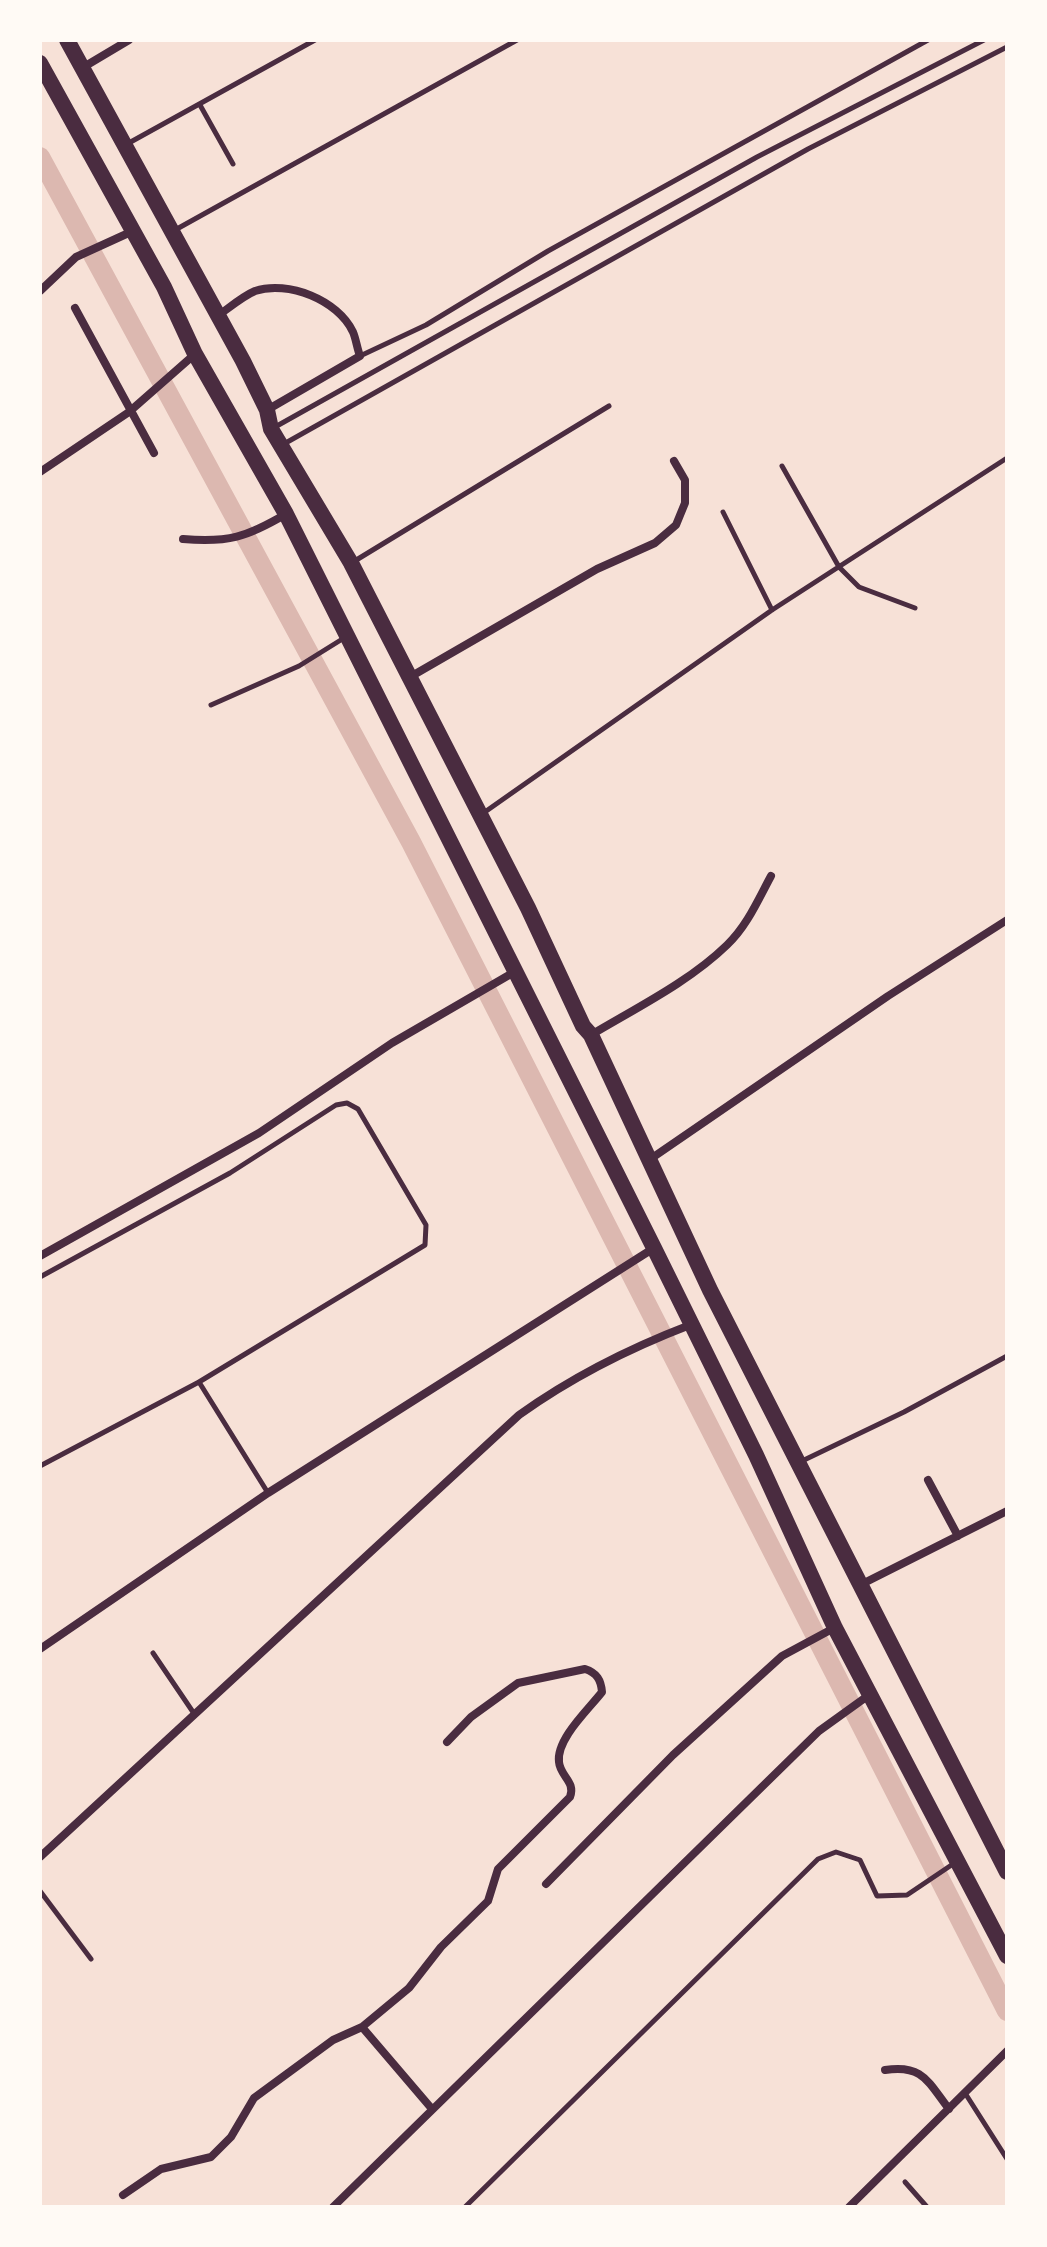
<!DOCTYPE html>
<html>
<head>
<meta charset="utf-8">
<style>
	body { margin:0 }
	#map { position:relative; width:1047px; height:2247px; overflow:hidden; background:#f7e1d7; font-family:"Archivo Narrow",sans-serif }
	canvas { display:block }
	.frame { position:absolute; inset:0; border:42px solid #fffaf5; pointer-events:none }
</style>
</head>
<body>
<div id="map">
<canvas width="1047" height="2247"></canvas>
<div class="frame"></div>
</div>
<script>
const ctx = document.querySelector('canvas').getContext('2d');
ctx.lineJoin = 'round';
function stroke(path, color, width, dash) { ctx.strokeStyle = color; ctx.lineWidth = width; ctx.lineCap = dash ? 'butt' : 'round'; ctx.setLineDash(dash || []); ctx.stroke(path); }
stroke(new Path2D(`
	M40 157 411 842 1007 2011`), '#dcb8b0', 20);
stroke(new Path2D(`
	M200 105 233 164
	M127 144 315 40
	M175 230 517 40
	M360 356 426 325 548 251 928 40
	M275 427 757 157 984 40
	M282 445 808 149 1007 47
	M782 466 839 567 859 587 915 608
	M723 512 772 610
	M353 562 609 406
	M211 705 299 666 344 638
	M482 814 772 610 1007 458
	M40 1277 230 1173 336 1105 347 1103 358 1109 426 1225 425 1245 199 1382
	M802 1461 904 1412 1007 1356
	M40 1466 199 1382 268 1493
	M153 1653 195 1715
	M40 1891 91 1959
	M965 2093 1007 2159
	M905 2182 927 2207
	M465 2207 818 1859 836 1852 860 1860 877 1896 907 1895 953 1864`), '#4a2c40', 5);
stroke(new Path2D(`
	M82 68 129 40
	M40 291 76 257 133 231
	M75 308 154 453
	M219 315C230 307 243 296 255 291 288 280 338 300 353 332 356 339 357 348 360 356L267 410
	M40 472 129 412 195 354
	M183 539C228 543 247 537 286 514
	M410 677 597 569 655 543 676 525 685 503V480L674 461
	M591 1035C636 1008 689 982 727 945 747 926 758 900 771 876
	M649 1160 888 996 1007 920
	M40 1256 259 1133 392 1043 516 971
	M928 1480 958 1536
	M860 1585 1007 1511
	M40 1649 268 1493 654 1248
	M40 1857 519 1415C572 1377 630 1348 690 1325
	M546 1884 673 1755 782 1656 834 1628
	M885 2070C923 2064 928 2082 949 2109
	M432 2109 362 2027 409 1988 441 1947 488 1901 498 1869 570 1797C576 1782 560 1776 559 1762 556 1739 589 1709 602 1692 601 1680 597 1673 585 1669L518 1683 471 1717 447 1742
	M123 2195 161 2169 211 2157 231 2137 254 2098 333 2040 362 2027
	M333 2207 819 1731 869 1695
	M849 2207 1007 2051`), '#4a2c40', 8);
stroke(new Path2D(`
	M67 40 243 361 267 410 271 429 351 563 528 908 583 1026 591 1035 710 1290 1007 1872
	M40 63 164 287 195 354 286 514 654 1248 756 1455 835 1628 1007 1956`), '#4a2c40', 16);
</script>
</body>
</html>
